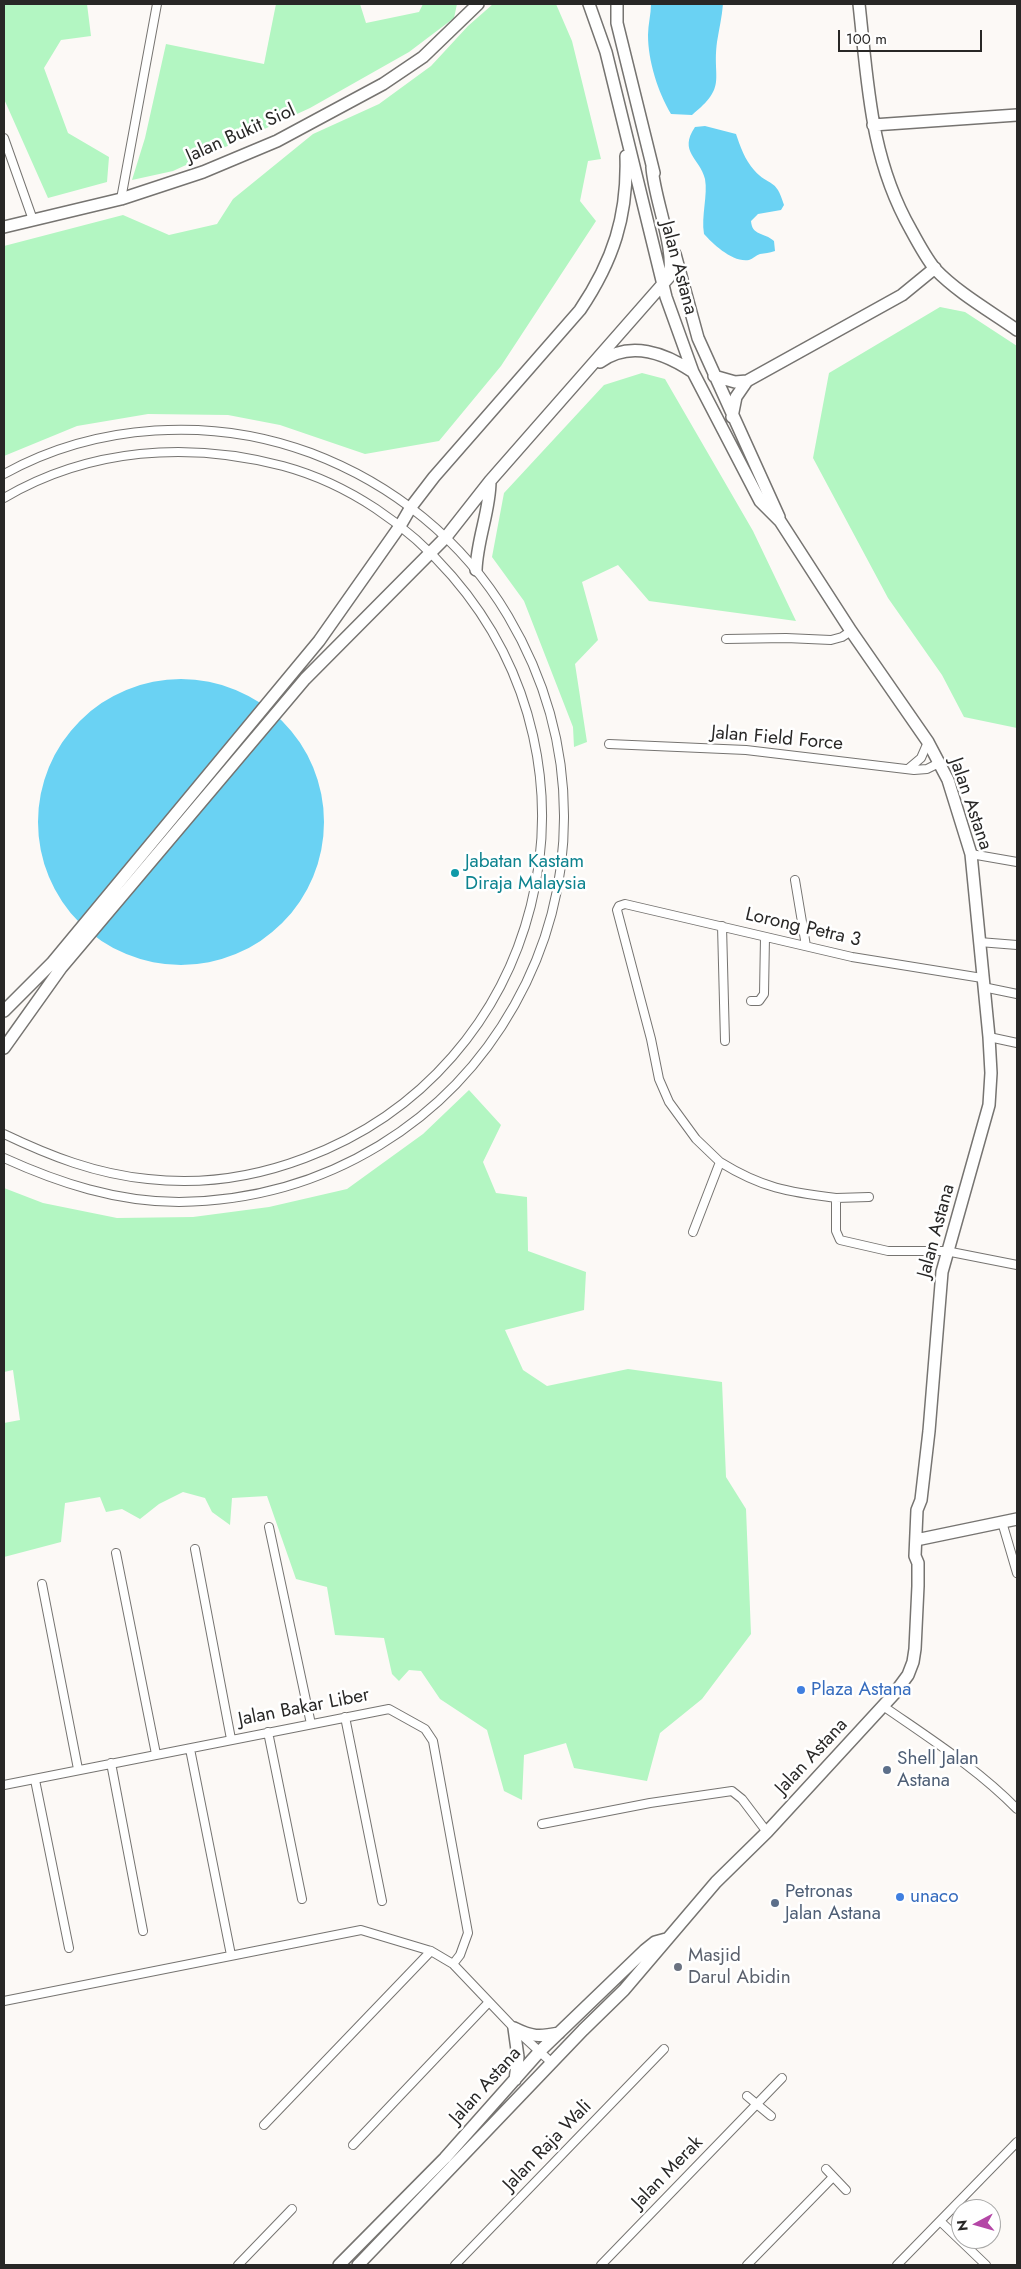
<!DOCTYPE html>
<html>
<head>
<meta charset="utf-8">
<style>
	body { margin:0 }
	#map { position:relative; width:1021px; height:2269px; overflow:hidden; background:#fcf9f6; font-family:Jost,sans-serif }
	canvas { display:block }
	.frame { position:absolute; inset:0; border:5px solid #282726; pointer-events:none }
	.north { position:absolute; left:951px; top:2199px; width:50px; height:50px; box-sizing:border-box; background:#fff; border:1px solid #a9a9a8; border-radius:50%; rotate:264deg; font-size:14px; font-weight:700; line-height:20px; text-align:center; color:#282726 }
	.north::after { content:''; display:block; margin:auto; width:18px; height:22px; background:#b447a6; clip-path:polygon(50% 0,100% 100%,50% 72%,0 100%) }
	.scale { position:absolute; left:838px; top:30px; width:144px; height:22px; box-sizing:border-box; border:2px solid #282726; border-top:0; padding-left:6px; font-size:15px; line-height:18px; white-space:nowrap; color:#282726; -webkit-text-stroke:4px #fff; paint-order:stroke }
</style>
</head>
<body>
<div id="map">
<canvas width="1021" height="2269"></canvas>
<div class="frame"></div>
<div class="north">N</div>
<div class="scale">100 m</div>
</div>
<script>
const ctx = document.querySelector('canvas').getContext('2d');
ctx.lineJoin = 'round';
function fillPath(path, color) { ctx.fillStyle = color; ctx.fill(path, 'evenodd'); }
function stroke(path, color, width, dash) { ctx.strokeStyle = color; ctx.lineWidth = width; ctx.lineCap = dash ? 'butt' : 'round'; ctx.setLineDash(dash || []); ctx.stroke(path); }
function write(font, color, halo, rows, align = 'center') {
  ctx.font = font + ' Jost,sans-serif'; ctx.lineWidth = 5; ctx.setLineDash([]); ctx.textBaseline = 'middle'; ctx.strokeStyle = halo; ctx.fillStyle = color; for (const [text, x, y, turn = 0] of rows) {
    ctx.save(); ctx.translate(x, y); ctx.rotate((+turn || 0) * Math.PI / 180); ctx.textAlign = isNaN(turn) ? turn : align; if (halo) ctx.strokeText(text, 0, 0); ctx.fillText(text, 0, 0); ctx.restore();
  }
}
fillPath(new Path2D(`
	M4 4H87L91 36 61 40 44 68 68 133 109 157 107 182 48 198 4 99Z
	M276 4H360L366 23 419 12 423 4H457L454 18 409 52 310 108 173 171 132 180 145 138 166 44 264 64Z
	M493 4H556L572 41 601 159 588 161 580 201 596 221 501 366 439 441 365 454 280 425 228 415 148 414 77 426 4 456V246L123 215 169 235 217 224 233 199 313 134 379 104 431 66 468 26Z
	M940 307 965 312 1017 346V728L964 717 942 675 888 598 813 458 829 373Z
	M642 373 665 379 753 531 796 621 649 601 618 565 582 582 598 640 575 664 587 742 574 747 573 727 524 601 492 557 504 493 604 385Z
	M469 1090 501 1125 483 1162 496 1193 527 1197 528 1251 586 1272 584 1310 505 1330 523 1370 547 1386 628 1369 722 1382 726 1477 746 1509 751 1634 702 1699 660 1733 647 1781 574 1768 566 1743 524 1755 522 1800 504 1791 487 1730 440 1699 421 1671 409 1670 399 1681 392 1674 384 1638 335 1635 327 1587 296 1579 267 1496 232 1498 230 1525 212 1512 205 1498 183 1492 159 1504 140 1519 122 1509 106 1512 100 1497 65 1503 61 1542 4 1557V1423L20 1420 13 1370 4 1372V1188L43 1203 117 1218 193 1217 269 1207 347 1189 423 1134Z`), '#b3f6c2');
fillPath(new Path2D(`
	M651 4H723C722 17 719 29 717 42 712 80 728 86 692 115L671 114C658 92 648 61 648 35 648 25 651 14 651 4Z
	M705 126 736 134C740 146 745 160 754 170 769 187 776 177 784 205L781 210 758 214 751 221C752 236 764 232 774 241L775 251C769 253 765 253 760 254 756 255 753 259 749 260 733 263 713 244 704 234 701 216 708 195 705 179 700 158 678 152 695 127Z
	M38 822a143 143 0 1 1 286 0a143 143 0 1 1-286 0Z`), '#6ad2f3');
const street = new Path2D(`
	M4 138 33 220
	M121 199 157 4
	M4 474C96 423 212 416 311 453 393 484 463 540 508 616 662 876 481 1198 179 1202 117 1202 59 1183 4 1158
	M4 498C89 448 189 441 283 466 349 484 408 525 452 576 619 769 544 1069 305 1158 255 1177 200 1185 148 1179 96 1174 50 1156 4 1134
	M726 639 786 638 831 640 842 637 851 631
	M609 744 746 750 914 770 927 769 939 763
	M908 769 921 758 928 742
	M971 854 1017 862
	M795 880 806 946
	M722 926 725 1041
	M979 942 1017 945
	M983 987 1017 994
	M751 1001H759L764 994 765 937
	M989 1037 1017 1043
	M720 1162 696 1139 669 1102 659 1079 651 1039 617 910 619 906 625 904 852 957 982 978
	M836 1198 869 1197
	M693 1232 720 1162C762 1188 788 1192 836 1198V1231L840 1240 888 1251H946L1017 1265
	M1002 1522 1017 1573
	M269 1527 311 1724
	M195 1549 231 1739
	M116 1553 156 1754
	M42 1584 78 1769
	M883 1706C929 1738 978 1769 1017 1809
	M345 1717 382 1901
	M268 1732 302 1899
	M190 1749 231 1955
	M111 1763 143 1931
	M35 1780 69 1948
	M4 1785 389 1709 425 1729 433 1741 468 1933 460 1955 453 1964
	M542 1824 650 1803 732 1791 742 1799 767 1832
	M4 2001 361 1930 431 1951 453 1964 514 2028 552 2063
	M747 2096 771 2116
	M264 2125 431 1951
	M353 2145 489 2002
	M826 2169 846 2190
	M940 2221 986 2265
	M238 2265 292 2209
	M455 2265 664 2049
	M601 2265 782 2078
	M747 2265 833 2177
	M897 2265 1017 2142`);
const secondary = new Path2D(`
	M617 4V23L654 173
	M859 4C868 85 870 158 911 230 918 243 926 258 935 269 958 293 990 311 1017 330
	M873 125 1017 115
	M4 227 121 199 203 172 277 141 383 84 423 57 478 4
	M675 254 698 338 779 517
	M600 362C630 340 665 353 693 372
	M714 376 735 382 747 381 902 295 935 268
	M732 417 736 397 747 381
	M476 570C477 539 490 511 490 481
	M4 1011 52 963 319 641 400 526 411 507 434 477 580 310C613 261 628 216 626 156
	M4 1048 61 968 305 679 446 537 490 481 669 277C676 249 654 199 652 167
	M916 1540 1017 1519
	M514 2028 518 2057 515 2080
	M514 2028C532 2037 539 2037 559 2033
	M339 2265 445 2158 540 2051 645 1950 655 1942 666 1939
	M358 2265 583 2030 624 1990 716 1882 767 1832 894 1694 908 1675 913 1662 915 1649 918 1586V1563L915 1556 917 1510 921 1500 929 1431 942 1272 989 1105 991 1073 989 1037 971 854 948 780 928 742 851 631 780 521 760 501 693 372 666 297 606 52 589 4`);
stroke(street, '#767471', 10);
stroke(secondary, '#767471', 14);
stroke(street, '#fff', 8);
stroke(secondary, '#fff', 11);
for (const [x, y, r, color] of [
	[455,873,5,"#0f9aa8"],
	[801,1690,5,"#3f7fe0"],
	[887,1770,5,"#5c6f8a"],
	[900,1897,5,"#3f7fe0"],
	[775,1903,5,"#5c6f8a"],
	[678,1967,5,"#6b7280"]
]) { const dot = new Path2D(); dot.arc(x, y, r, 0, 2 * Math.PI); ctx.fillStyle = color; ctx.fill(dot); stroke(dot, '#fff', 2); }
write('19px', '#282726', '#fff', [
	["Jalan Bukit Siol",241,134,-24],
	["Jalan Astana",678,268,75],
	["Jalan Field Force",777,739,5],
	["Jalan Astana",970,804,71],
	["Lorong Petra 3",803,928,13],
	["Jalan Astana",937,1231,-75],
	["Jalan Bakar Liber",304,1708,-11],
	["Jalan Astana",812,1757,-47],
	["Jalan Astana",486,2086,-48],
	["Jalan Raja Wali",548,2146,-46],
	["Jalan Merak",668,2173,-46]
]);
write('19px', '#0d838f', '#fff', [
	["Jabatan Kastam",465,862],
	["Diraja Malaysia",465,884]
], 'left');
write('19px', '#366cbe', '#fff', [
	["Plaza Astana",811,1690],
	["unaco",910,1897]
], 'left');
write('19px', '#4e5e75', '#fff', [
	["Shell Jalan",897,1759],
	["Astana",897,1781],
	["Petronas",785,1892],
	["Jalan Astana",785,1914]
], 'left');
write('19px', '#5b616d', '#fff', [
	["Masjid",688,1956],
	["Darul Abidin",688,1978]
], 'left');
</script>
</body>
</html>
